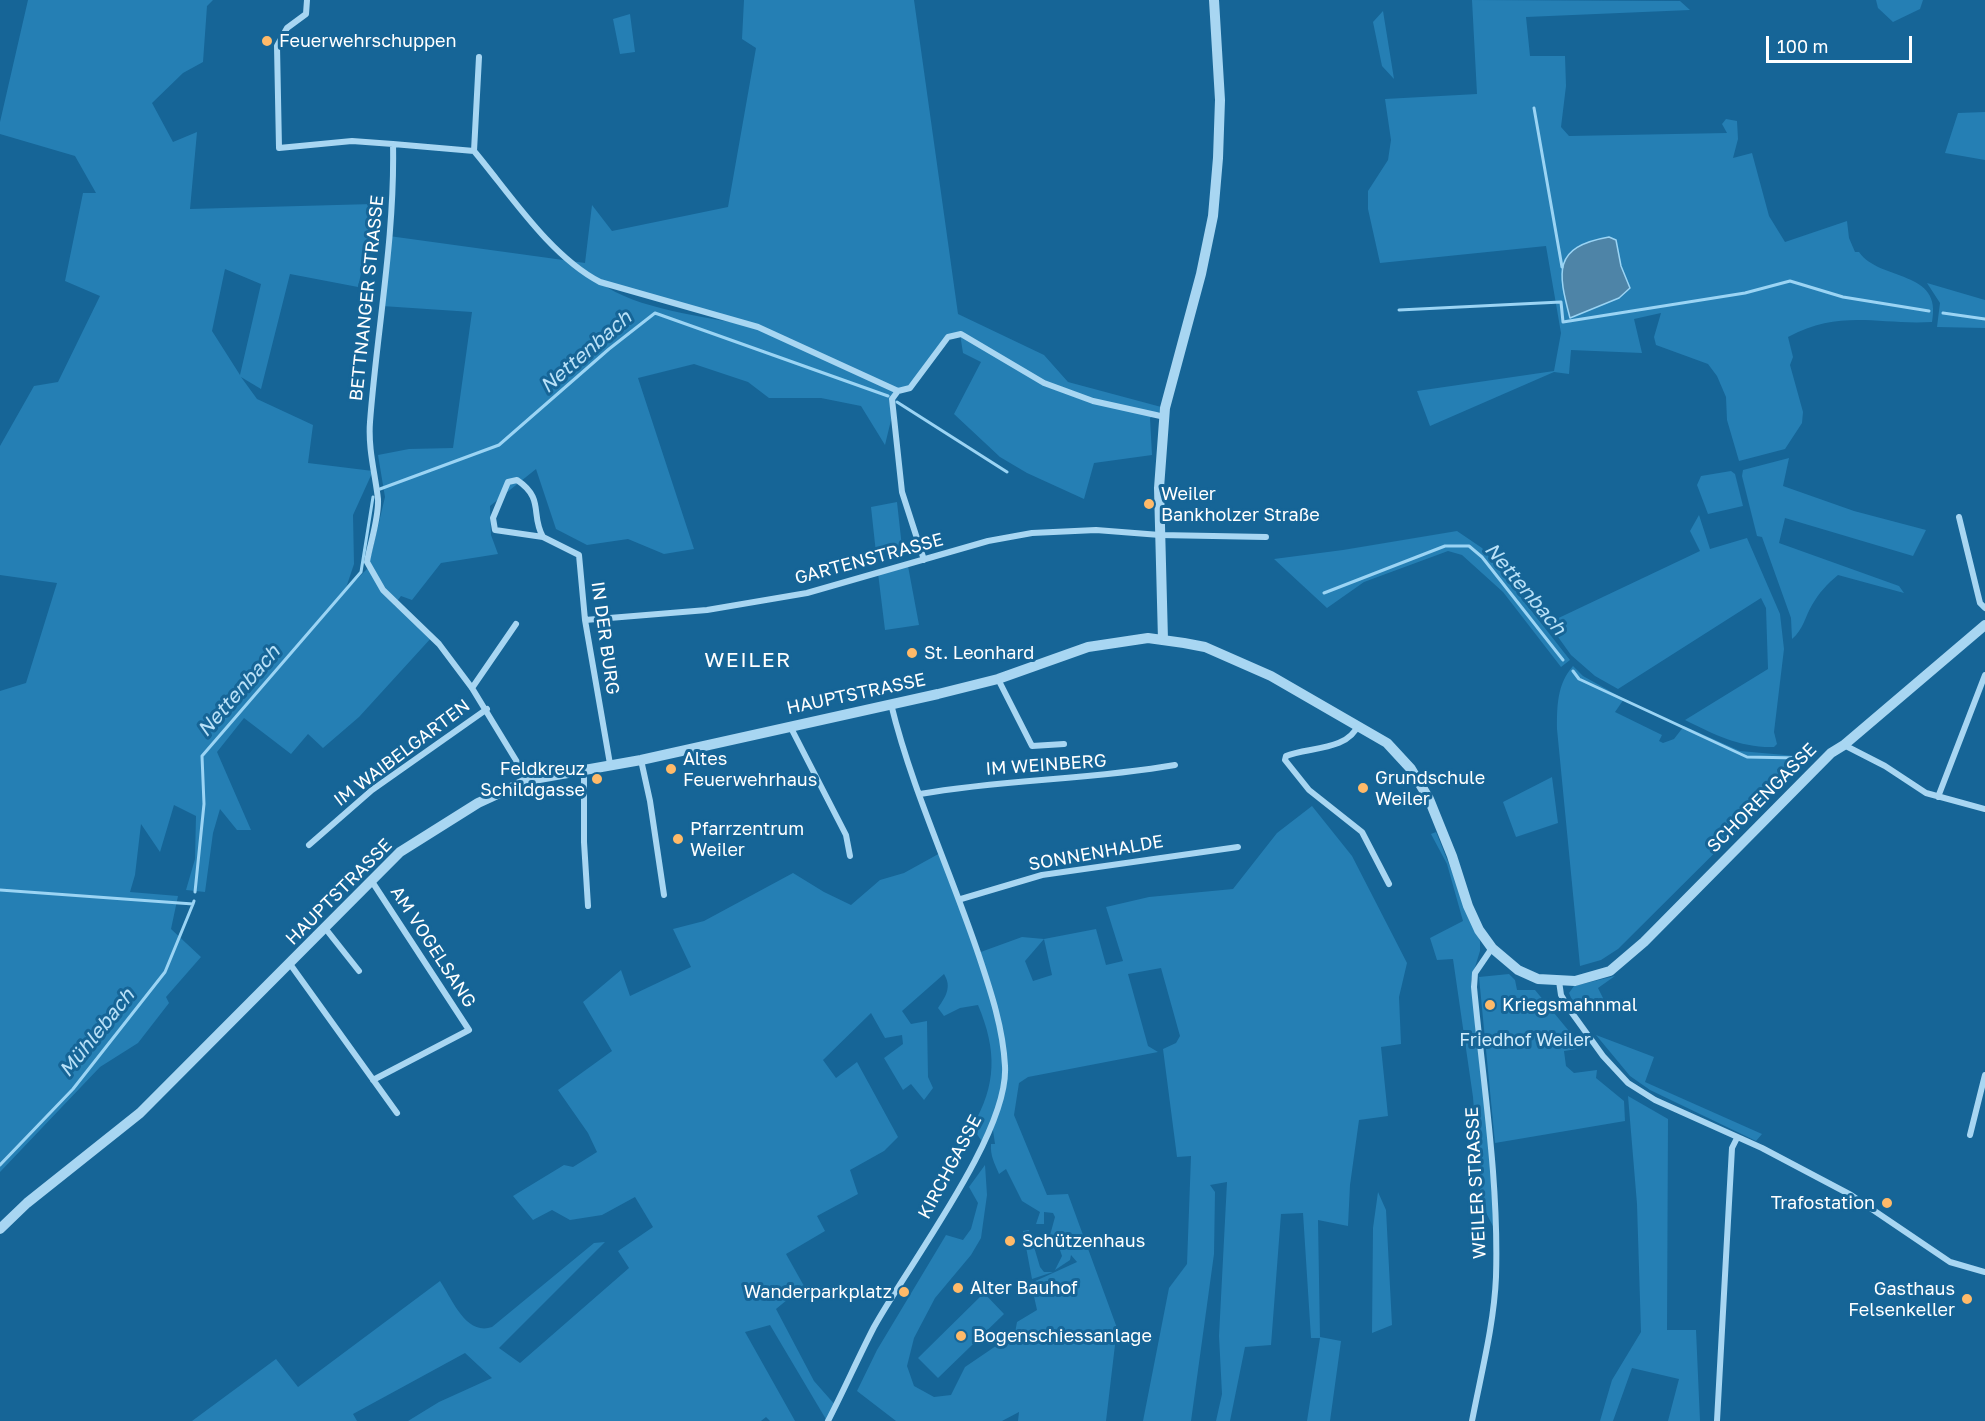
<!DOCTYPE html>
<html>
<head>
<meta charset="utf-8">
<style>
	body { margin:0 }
	#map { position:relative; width:1985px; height:1421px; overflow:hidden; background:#166597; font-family:"Golos Text",sans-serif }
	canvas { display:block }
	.scale { position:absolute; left:1766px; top:36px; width:146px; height:27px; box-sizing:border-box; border:3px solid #fff; border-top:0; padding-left:8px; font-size:18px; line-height:21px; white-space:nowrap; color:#fff; -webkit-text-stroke:4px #166597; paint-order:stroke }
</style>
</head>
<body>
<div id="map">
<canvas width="1985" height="1421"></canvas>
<div class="scale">100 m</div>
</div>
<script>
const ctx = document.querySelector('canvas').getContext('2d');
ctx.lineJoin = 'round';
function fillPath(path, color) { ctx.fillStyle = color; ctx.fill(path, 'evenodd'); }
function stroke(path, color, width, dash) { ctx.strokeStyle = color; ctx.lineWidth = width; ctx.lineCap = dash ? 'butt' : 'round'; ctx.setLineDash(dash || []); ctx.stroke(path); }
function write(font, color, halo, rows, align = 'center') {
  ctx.font = font + ' "Golos Text",sans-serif'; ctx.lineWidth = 6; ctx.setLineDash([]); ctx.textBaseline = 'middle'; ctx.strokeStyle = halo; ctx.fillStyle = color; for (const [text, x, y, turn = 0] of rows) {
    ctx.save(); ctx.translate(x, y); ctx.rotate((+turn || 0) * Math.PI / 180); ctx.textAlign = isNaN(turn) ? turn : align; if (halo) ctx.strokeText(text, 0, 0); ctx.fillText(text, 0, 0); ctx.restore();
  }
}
fillPath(new Path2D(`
	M28 0H213L207 6 203 62 183 73 152 103 173 142 197 132 190 209 373 204 371 228 358 287 290 274 261 389 241 377 257 399 313 425 308 463 373 471 353 515 354 564 345 591 368 568 385 497 378 455 409 449 453 448 472 312 382 306 389 236 585 263 592 205 612 231 728 207 756 48 742 39 744 0H914L958 314 1044 355 1068 382 1165 408 1150 418 1152 455 1094 463 1084 499 1027 473 1000 457 954 414 981 362 963 353 960 334 948 337 910 388 898 391 885 445 861 406 821 398H769L748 382 694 364 638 378 694 549 664 554 628 539 587 545 556 529 536 469 490 506 491 535 498 554 441 563 412 600 401 596 394 605 413 617 432 637 359 717 323 748 308 734 291 754 244 718 217 752 251 830H237L220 809 213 833 205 892 186 890 195 859 196 816 174 805 160 852 141 824 135 875 130 892 178 896 171 929 201 957 166 997 169 1003 138 1043 100 1067 0 1172V691L26 683 57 583 0 575V446L34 386 58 382 100 296 65 281 83 193H96L75 156 0 134V122ZM225 269 261 284 240 375 212 331ZM601 283 748 325C706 317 635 309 601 283Z
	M1472 0 1680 1 1690 10 1526 17 1530 56H1565L1566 86 1561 127 1569 136 1727 133 1722 124 1726 119 1737 121 1738 139 1733 158 1752 153 1769 216 1785 242 1847 221 1849 238 1855 252H1859C1880 282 1943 269 1932 322 1876 325 1841 309 1788 337L1793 357 1790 365 1803 412 1802 423 1785 449 1739 461 1727 420 1726 397 1717 376 1708 364 1656 345 1654 337 1661 313 1634 319 1642 353 1571 350 1569 374 1554 372 1430 426 1417 391 1554 371 1561 333 1546 246 1380 263 1368 209V191L1388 160 1391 140 1385 99 1477 94ZM1616 240 1621 266 1630 288 1619 298 1600 304Z
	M1876 0H1923L1920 9 1893 22 1878 8Z
	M1383 11 1394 79 1382 66 1373 22Z
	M630 14 635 52 620 54 613 19Z
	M1985 112V160L1945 153 1958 113Z
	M1927 283 1985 300V328L1937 327 1940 303Z
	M1789 458 1783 486 1854 511 1926 530 1913 556 1785 518 1779 543 1899 586 1904 593 1838 575C1827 584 1819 593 1812 605 1805 617 1803 630 1792 639L1791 618 1762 537 1757 536 1742 476 1743 470Z
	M1731 471 1735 474 1743 506 1708 514 1697 485 1701 476Z
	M897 502 902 547 876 553 871 507Z
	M1699 515 1710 549 1747 538 1780 614 1784 649 1774 732 1777 744 1774 747C1741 748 1715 735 1685 720L1768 669 1766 608 1761 598 1618 689 1595 676 1571 655 1548 623 1700 551 1690 531Z
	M1457 531 1482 548 1570 660 1561 667 1503 592 1462 555 1448 551 1364 582 1327 608 1274 559 1343 550Z
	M908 566 919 625 885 630 878 573Z
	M1573 666 1583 676 1624 699 1615 712 1662 735 1659 741 1663 743 1674 739 1684 726 1740 751 1807 757 1803 765 1618 949 1601 960 1580 966 1557 729C1557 706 1557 684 1573 666Z
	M1552 777 1558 823 1516 837 1503 802Z
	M1312 806 1352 856 1407 963 1399 997 1401 1044 1381 1047 1388 1116 1359 1120 1350 1185 1348 1226 1318 1220 1320 1337 1341 1341 1330 1421H1307L1320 1338H1311L1303 1213 1281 1214 1271 1345 1245 1347 1230 1421H1216L1222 1394 1219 1336 1227 1182 1210 1185 1215 1192 1214 1254 1191 1421H1143L1169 1288 1187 1264 1191 1156 1177 1157 1163 1049 1176 1043 1180 1036 1161 968 1128 974 1148 1046 1158 1052 1028 1077 1019 1083 1014 1115 1047 1195 1068 1194 1117 1328 1106 1421H1018L1019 1412 1002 1421H896L857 1391 877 1350 946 1235 963 1240 971 1229 978 1203 969 1187 985 1165 987 1195 981 1238 971 1255 935 1298 914 1338 907 1366 914 1386 934 1397 951 1395 965 1367 1015 1333 1017 1322 1037 1310 1031 1283 1077 1262 1071 1255 1070 1260 1055 1270 1062 1256 1055 1235 1049 1239 1055 1217 1053 1213 1044 1212V1224H1036L1040 1212 1022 1201 1006 1169 999 1174C995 1164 990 1156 991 1144H995L992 1123 983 1143 972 1127C997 1085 997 1050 978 1005L960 1008 944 1016 938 1008C946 996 952 987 944 974L902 1011 911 1024 927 1021 928 1077 933 1088 924 1100 911 1084 903 1090 884 1058 903 1044 902 1035 885 1038 871 1013 823 1060 836 1078 857 1062 898 1137 884 1151 850 1170 858 1194 817 1216 825 1231 786 1254 804 1286 776 1309 814 1381 836 1406 827 1421 770 1325 745 1332 795 1421H770L766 1417 761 1421H408L439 1402 492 1378 465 1353 353 1414 357 1421H192L276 1359 298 1387 440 1281C452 1299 466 1336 492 1327L594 1243 605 1242 499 1348 520 1363 629 1268 618 1251 653 1227 635 1197 602 1215 570 1220 552 1210 533 1220 513 1196 564 1165 573 1167 597 1152 588 1133 558 1090 612 1051 583 1002 621 970 630 996 691 967 673 929 704 921 793 873 824 892 851 905 880 880 904 873 942 852 978 953 1022 937 1044 939 1096 929 1106 965 1123 961 1106 907 1149 897 1233 889 1277 833ZM1044 939 1052 975 1033 981 1025 961Z
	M1436 832 1480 941V951L1471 980 1491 1143 1496 1232 1481 1203 1473 1097 1453 959 1437 960 1430 938 1463 921 1447 864 1431 834Z
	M1509 974 1515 980 1517 990H1535L1583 1048 1564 1051 1566 1066 1574 1073 1597 1070 1596 1078 1624 1101 1625 1121 1495 1143 1479 977Z
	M1615 976 1598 988 1603 998 1602 1014 1580 1003 1573 1002 1569 993 1574 986Z
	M1596 1035 1654 1057 1645 1082 1762 1134 1756 1141 1650 1090 1630 1076Z
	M1628 1096 1668 1119 1667 1330H1696L1700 1421H1668L1679 1379 1632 1368 1613 1421H1600L1612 1380 1641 1332 1637 1204Z
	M1378 1192 1386 1210 1392 1325 1372 1333 1373 1228Z
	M1029 1230 1040 1267 1044 1272H1053L1032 1279 1023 1231Z
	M984 1293 1004 1314 938 1378 918 1358Z`), '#257fb4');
const water = new Path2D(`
	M1609 237 1616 240 1621 266 1630 288 1619 298 1570 318C1558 272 1552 247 1609 237Z`);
fillPath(water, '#4e84a7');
stroke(water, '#9bd4f4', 1.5);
stroke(new Path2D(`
	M1534 108 1562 267
	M1399 310 1561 302 1563 322 1745 293 1790 281 1843 297 1929 311
	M1943 313 1985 319
	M897 402 1007 472
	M380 489 499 445 609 349 655 313 888 396
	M1324 593 1445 546H1469L1482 557 1563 660
	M1573 671 1579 679 1747 757 1798 758
	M0 890 193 904 194 901
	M195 892 204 804 202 756 361 572 373 497
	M0 1165 73 1089 165 972 193 904`), '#9bd4f4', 3);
stroke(new Path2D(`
	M307 0 306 14 287 28 277 46 279 148 352 141 393 144C395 237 377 330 370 422 368 449 375 473 378 499 379 519 370 543 367 562L383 590 439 644 472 688 528 780
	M393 144 474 151C510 194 550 256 600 282L758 327 898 391 892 399 902 492 924 560
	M474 151 479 57
	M898 391 910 388 948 337 961 334 1044 383 1093 401 1165 417
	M1959 517 1980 603 1985 608
	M543 537C530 514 545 499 517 480L508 482 493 518 495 530 543 537 579 555 585 620 610 764
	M585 620 707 610 807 593 988 541 1032 533 1096 530 1160 535 1266 537
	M998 679 1032 746 1064 744
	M472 688 516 624
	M1358 725C1348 751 1307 747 1286 756L1285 760 1309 790 1362 832 1389 884
	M790 726 846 835 850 856
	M1844 745 1885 766 1926 793 1985 809
	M641 760 650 801 664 895
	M584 769V842L588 906
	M920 794C1004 779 1090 780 1175 765
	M1938 797 1985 675
	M309 845 372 790 487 709
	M371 880 469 1030 373 1080
	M961 899 1042 875 1238 847
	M325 928 359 971
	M290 964 397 1113
	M1559 981 1561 995 1572 1013 1603 1056 1628 1083 1655 1100 1762 1148 1851 1195 1950 1262 1985 1272
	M1970 1135 1985 1075
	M828 1421C844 1390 858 1358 874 1327 908 1265 1009 1134 1005 1066 1003 1028 991 992 979 956 951 872 912 790 891 704
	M1472 1421C1481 1374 1494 1325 1496 1277 1499 1180 1483 1083 1474 987L1475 973 1492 948
	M1717 1421 1732 1148 1737 1138`), '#a8d6f2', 6);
stroke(new Path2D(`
	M1163 640 1159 488 1165 408 1201 274 1213 216 1218 158 1220 100 1214 0
	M0 1229 27 1203 140 1113 400 852 478 803 528 780 641 760 938 694 998 679 1088 647 1148 638 1184 643 1205 647 1271 676 1387 743 1411 769 1429 799 1452 856 1468 906 1479 930 1492 948 1518 970 1538 979 1575 981 1610 971 1644 942 1831 753 1844 745 1985 625`), '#a8d6f2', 10);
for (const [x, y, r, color] of [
	[267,41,6,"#ffba69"],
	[1149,504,6,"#ffba69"],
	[912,653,6,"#ffba69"],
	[671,769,6,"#ffba69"],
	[597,779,6,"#ffba69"],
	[1363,788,6,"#ffba69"],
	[678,839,6,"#ffba69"],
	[1490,1005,6,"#ffba69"],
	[1887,1203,6,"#ffba69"],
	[1010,1241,6,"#ffba69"],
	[958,1288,6,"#ffba69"],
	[904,1292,6,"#ffba69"],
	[1967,1299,6,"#ffba69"],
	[961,1336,6,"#ffba69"]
]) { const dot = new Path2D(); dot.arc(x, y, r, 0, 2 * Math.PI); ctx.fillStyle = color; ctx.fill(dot); stroke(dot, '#166597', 2); }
write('18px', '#fff', '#166597', [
	["Feuerwehrschuppen",279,41],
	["Weiler",1161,494],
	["Bankholzer Straße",1161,515],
	["St. Leonhard",924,653],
	["Altes",683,759],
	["Feuerwehrhaus",683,780],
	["Feldkreuz",585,769,"right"],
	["Schildgasse",585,790,"right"],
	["Grundschule",1375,778],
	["Weiler",1375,799],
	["Pfarrzentrum",690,829],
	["Weiler",690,850],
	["Kriegsmahnmal",1502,1005],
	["Trafostation",1875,1203,"right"],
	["Schützenhaus",1022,1241],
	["Alter Bauhof",970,1288],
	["Gasthaus",1955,1289,"right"],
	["Felsenkeller",1955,1310,"right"],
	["Wanderparkplatz",892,1292,"right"],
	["Bogenschiessanlage",973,1336]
], 'left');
write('18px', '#fff', '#166597', [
	["BETTNANGER STRASSE",367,298,-84],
	["GARTENSTRASSE",869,559,-15],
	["IN DER BURG",605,638,82],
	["HAUPTSTRASSE",856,694,-12],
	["IM WAIBELGARTEN",402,753,-37],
	["IM WEINBERG",1046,765,-4],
	["SCHORENGASSE",1762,798,-45],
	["SONNENHALDE",1096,853,-10],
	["HAUPTSTRASSE",339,892,-45],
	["AM VOGELSANG",433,947,57],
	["KIRCHGASSE",950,1167,-62],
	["WEILER STRASSE",1476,1183,-93]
]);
write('18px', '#d0ecfc', '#166597', [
	["Friedhof Weiler",1525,1040]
]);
write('italic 20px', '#b9e1f8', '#166597', [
	["Nettenbach",586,352,-41],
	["Nettenbach",1525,589,50],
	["Nettenbach",239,691,-49],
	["Mühlebach",97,1033,-51]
]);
ctx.letterSpacing = '1.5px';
write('21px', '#fff', '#166597', [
	["WEILER",748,660]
]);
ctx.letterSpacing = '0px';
</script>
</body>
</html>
